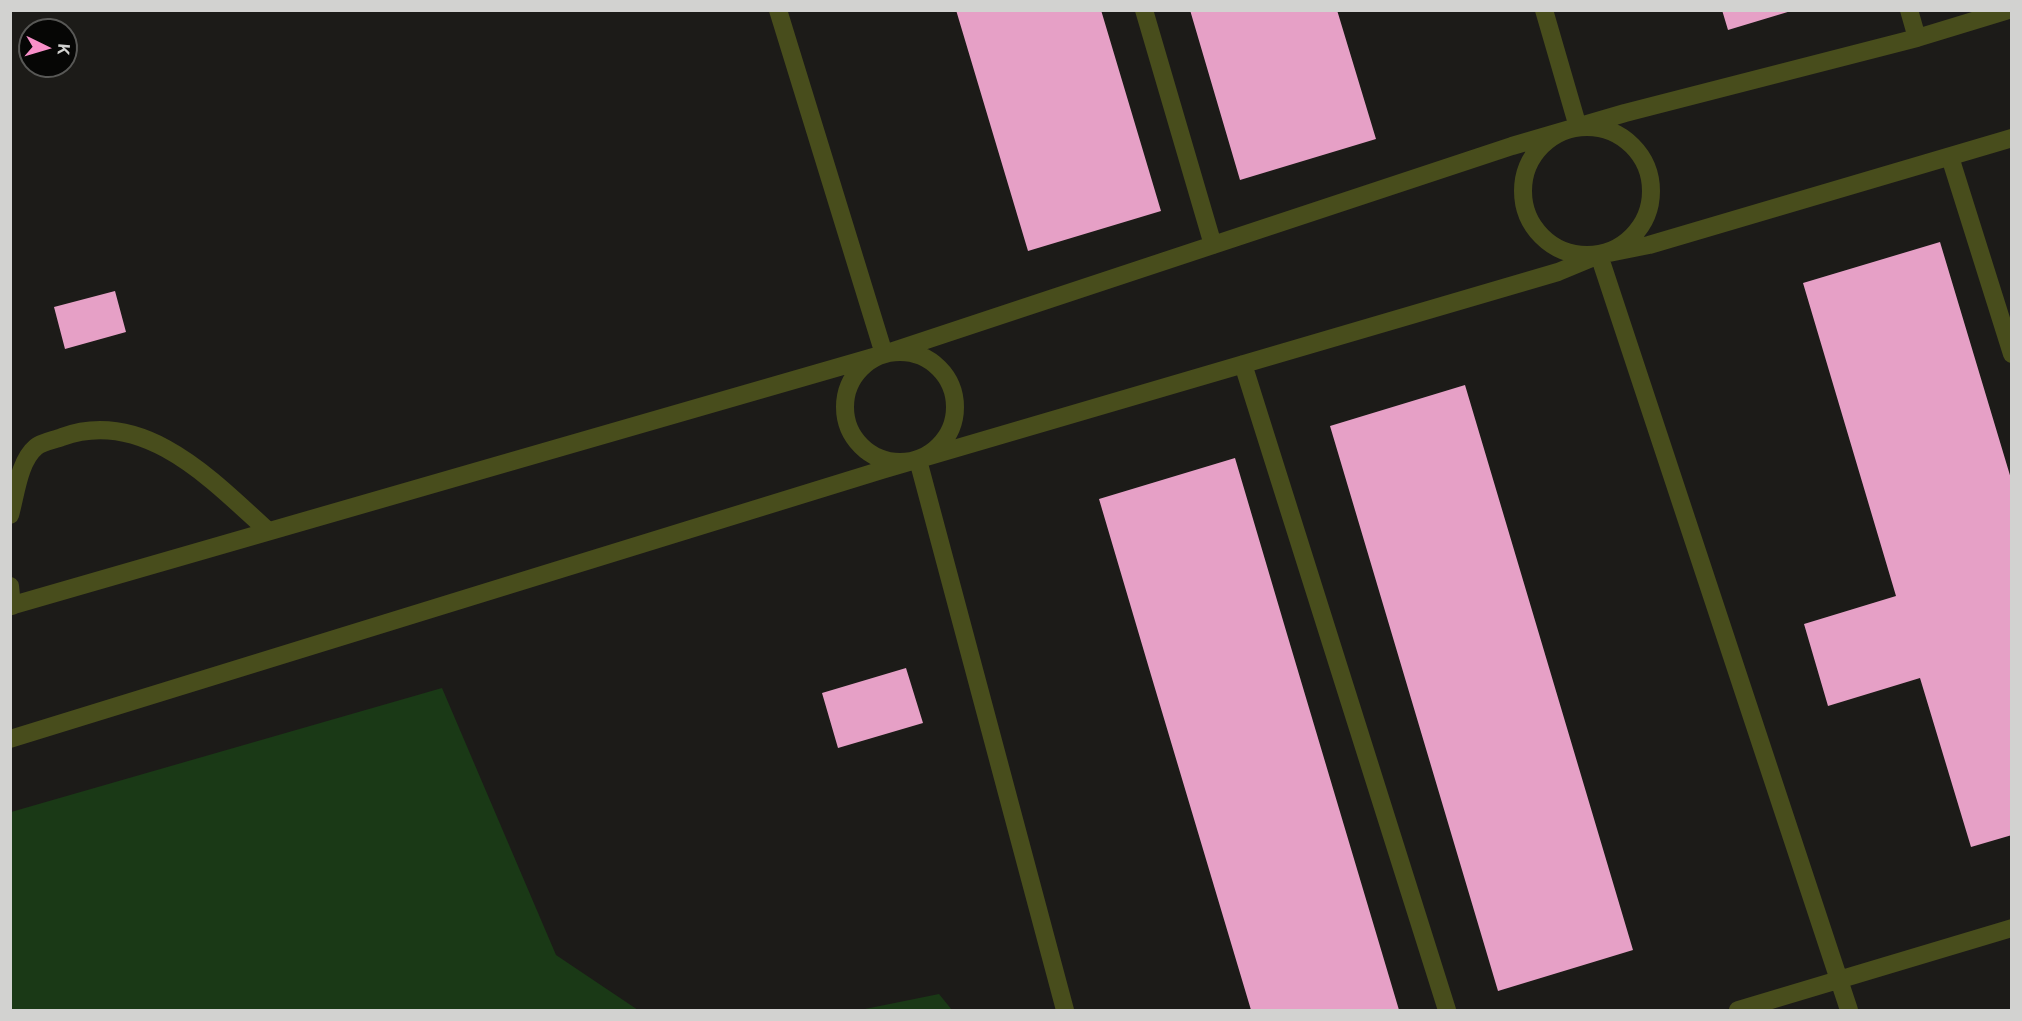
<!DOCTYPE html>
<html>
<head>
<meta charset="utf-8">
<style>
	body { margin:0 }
	#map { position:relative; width:2022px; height:1021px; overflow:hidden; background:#1c1b18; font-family:Inter,sans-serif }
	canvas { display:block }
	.frame { position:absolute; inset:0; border:12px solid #d2d2d0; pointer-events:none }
	.north { position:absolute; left:18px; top:18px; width:60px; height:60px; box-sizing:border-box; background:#060605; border:2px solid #585856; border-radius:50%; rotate:95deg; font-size:16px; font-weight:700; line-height:24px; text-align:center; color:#d2d2d0 }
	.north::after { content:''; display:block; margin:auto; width:21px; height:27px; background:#f98fc9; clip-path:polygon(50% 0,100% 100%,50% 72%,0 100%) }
</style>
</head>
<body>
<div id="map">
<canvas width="2022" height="1021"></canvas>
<div class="frame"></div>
<div class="north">K</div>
</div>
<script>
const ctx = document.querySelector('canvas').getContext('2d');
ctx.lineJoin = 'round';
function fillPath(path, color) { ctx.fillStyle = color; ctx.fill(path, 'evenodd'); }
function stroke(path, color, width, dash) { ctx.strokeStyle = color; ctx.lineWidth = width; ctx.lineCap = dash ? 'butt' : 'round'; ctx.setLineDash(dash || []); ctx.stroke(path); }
fillPath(new Path2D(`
	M442 688 556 955 638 1010H11V812Z
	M939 994 952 1010H860Z`), '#1a3916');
fillPath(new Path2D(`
	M956 10H1101L1161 211 1028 251Z
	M1190 10H1337L1376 139 1240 180Z
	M1722 10H1791V11L1728 30Z
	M1940 242 2012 482V835L1971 847 1920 678 1828 706 1804 624 1896 596 1803 283Z
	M115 291 126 332 65 349 54 307Z
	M1465 385 1633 950 1498 991 1330 426Z
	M1235 458 1287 634 1399 1010H1251L1151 675 1099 499Z
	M906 668 923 723 838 748 822 693Z`), '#e6a0c6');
stroke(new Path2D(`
	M778 10 884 354
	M1144 10 1213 245
	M1544 10 1578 127
	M1909 10 1917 38
	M1523 191a64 64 0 1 1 128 0a64 64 0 1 1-128 0Z
	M1950 157 2012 354
	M1599 255 1849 1010
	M845 407a55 55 0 1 1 110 0a55 55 0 1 1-110 0Z
	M1243 364 1447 1010
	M918 460 1065 1010
	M10 515C16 494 19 461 36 447 42 442 55 440 62 437 144 407 213 481 267 530
	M10 586 12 606
	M10 606 884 354 1512 146 1625 113 1917 38 2009 10
	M10 739 882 470 1558 272 1599 255 1649 245 2012 138
	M1738 1010 2012 928`), '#484d1c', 18);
</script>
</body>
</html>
